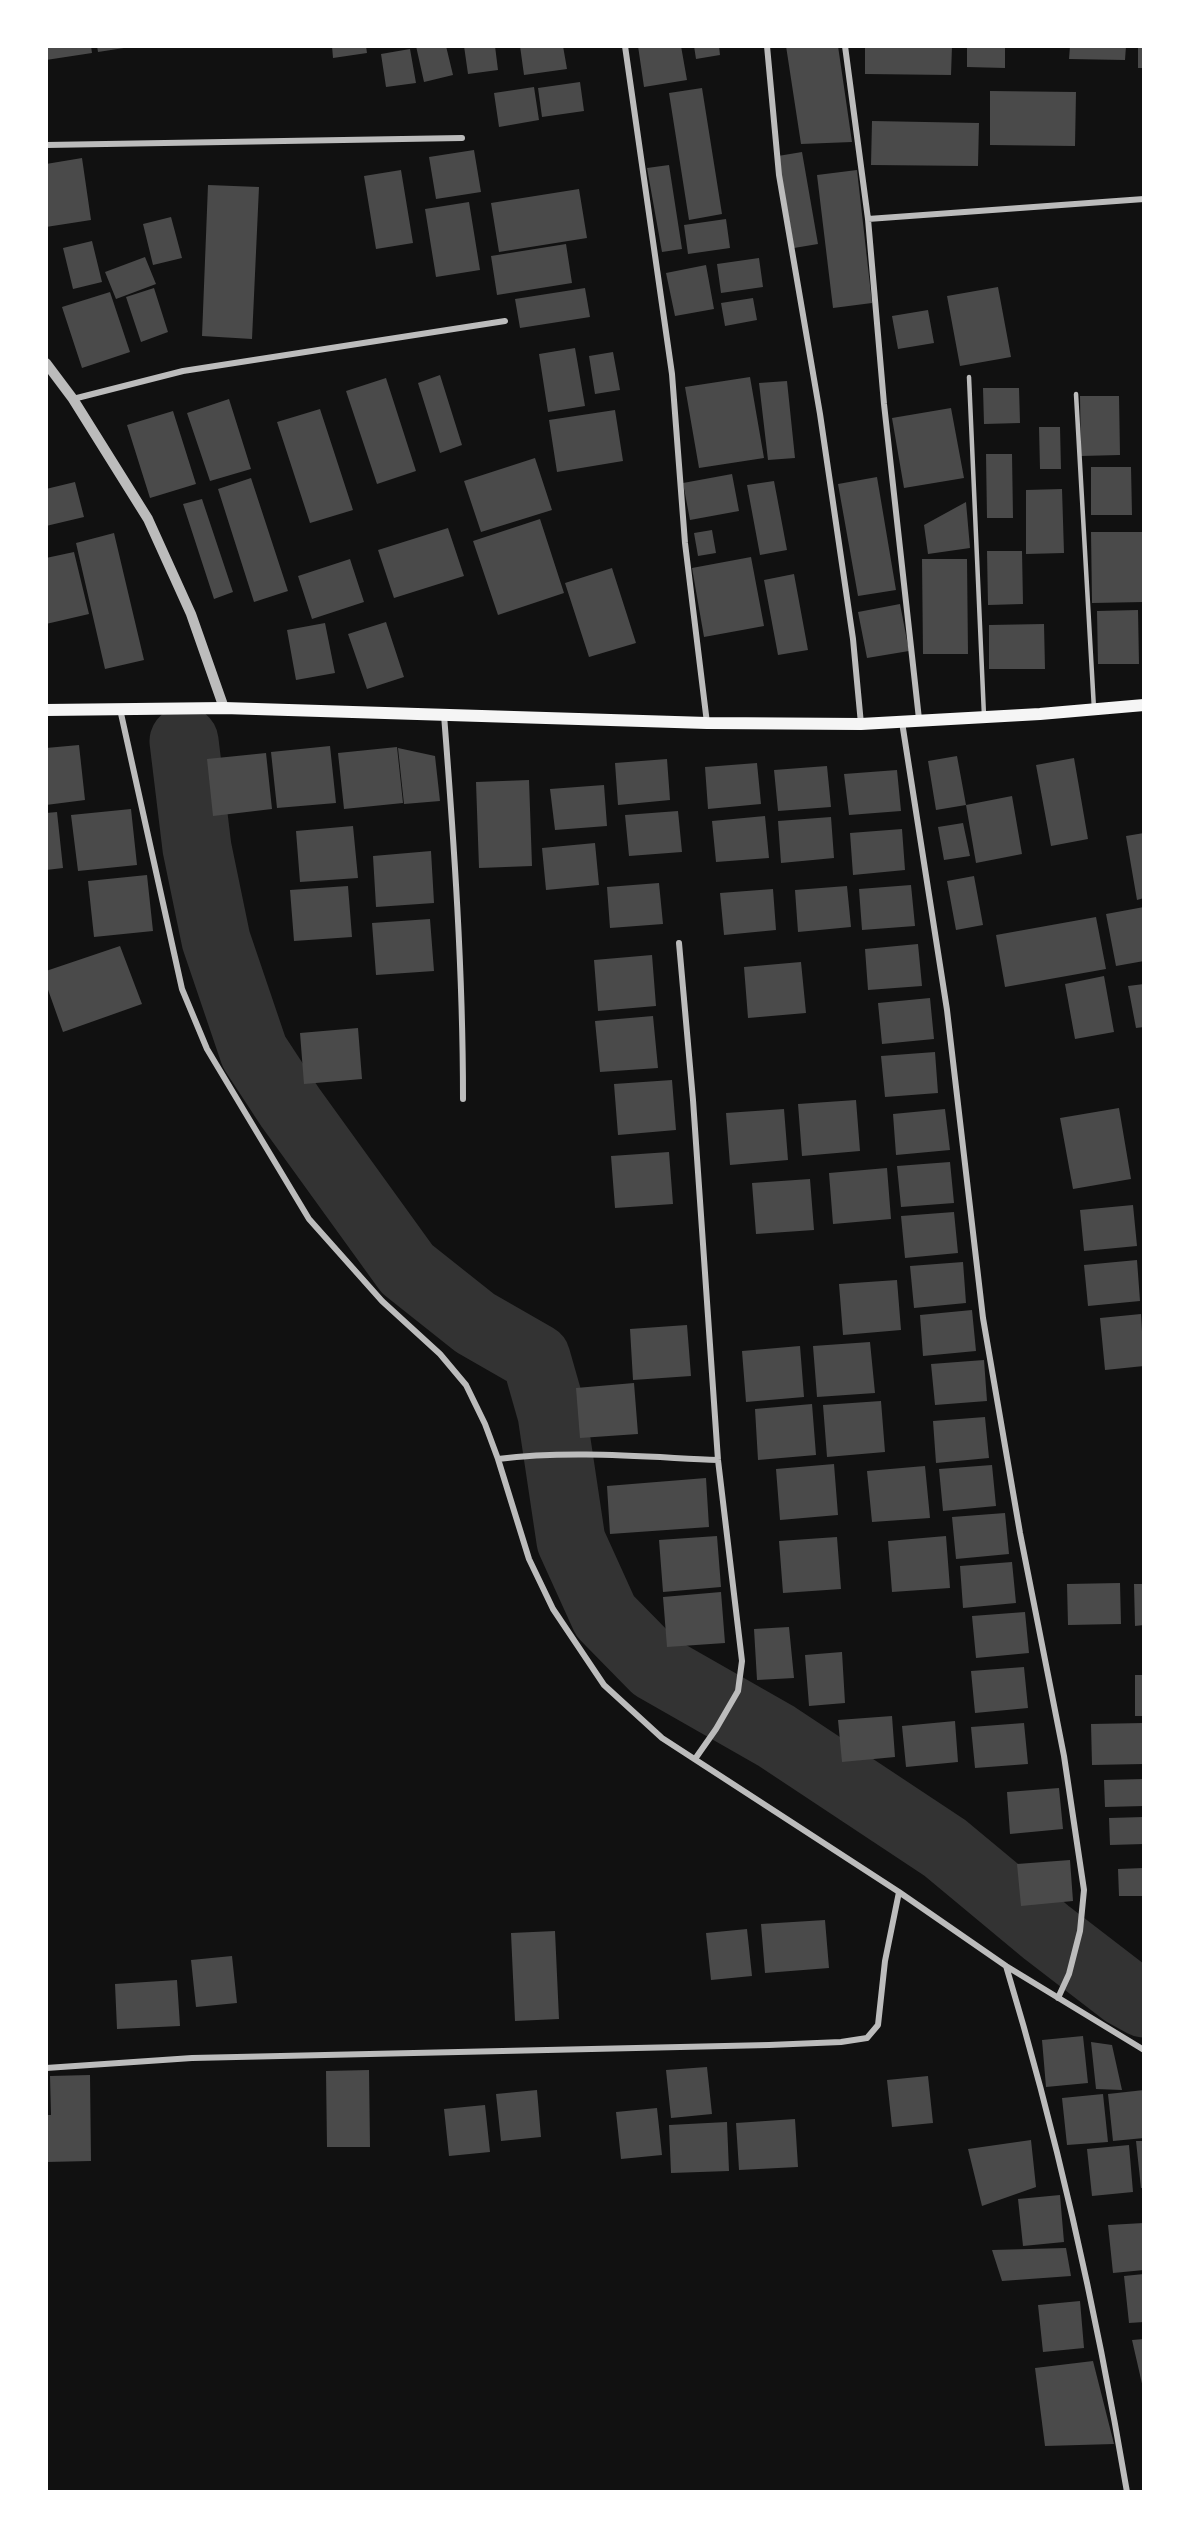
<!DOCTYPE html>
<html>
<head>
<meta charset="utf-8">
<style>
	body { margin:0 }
	#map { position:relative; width:1190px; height:2538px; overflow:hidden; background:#111; font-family:"Crimson Pro",serif }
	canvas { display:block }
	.frame { position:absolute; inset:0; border:48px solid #fff; pointer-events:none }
</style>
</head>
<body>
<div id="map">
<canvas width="1190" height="2538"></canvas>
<div class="frame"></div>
</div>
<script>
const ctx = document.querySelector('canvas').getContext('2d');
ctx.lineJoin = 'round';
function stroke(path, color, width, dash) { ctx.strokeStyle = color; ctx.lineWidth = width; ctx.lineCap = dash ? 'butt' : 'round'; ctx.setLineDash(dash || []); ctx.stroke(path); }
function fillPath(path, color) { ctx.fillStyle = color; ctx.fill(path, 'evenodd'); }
stroke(new Path2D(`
	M184 741 197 848 216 940 254 1052 290 1107 407 1269 475 1323 536 1358 552 1414 571 1541 605 1616 655 1667 776 1736 945 1848 1046 1932 1124 1992 1144 2003`), '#333', 69);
fillPath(new Path2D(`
	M46 46H91L92 53 46 60Z
	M97 46H124V48L98 52Z
	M332 46H366L367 53 333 58Z
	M416 46H446L453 75 424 82Z
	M464 46H495L498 70 468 74Z
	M520 46H563L567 69 524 75Z
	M638 46H681L687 80 644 87Z
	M694 46H719L720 55 696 59Z
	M786 46H838L852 142 801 144Z
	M865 46H952L951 75 865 74Z
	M967 46H1005V68L967 67Z
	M1070 46H1126L1125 60 1069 59Z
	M1138 46H1144V68H1138Z
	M410 49 416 83 386 87 381 54Z
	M580 82 584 111 542 117 538 88Z
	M534 87 539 120 499 127 494 93Z
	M702 88 722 214 689 220 669 93Z
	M990 91 1076 92 1075 146 990 145Z
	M872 121 979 123 978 166 871 165Z
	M474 150 481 192 436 199 429 157Z
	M802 152 818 244 794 248 778 156Z
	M82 158 91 220 46 227V164Z
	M669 165 682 249 662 252 647 168Z
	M401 170 413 243 376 249 364 176Z
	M857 170 872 303 833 308 817 175Z
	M208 185 259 187 252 339 202 336Z
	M579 189 587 238 499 252 491 203Z
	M469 202 480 270 436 277 425 209Z
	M171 217 182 258 153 265 143 224Z
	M726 219 730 248 688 254 684 225Z
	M92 241 102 282 73 289 63 248Z
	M566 244 572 283 497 295 491 256Z
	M145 257 156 284 116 299 105 272Z
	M759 258 763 287 721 293 717 264Z
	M706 265 714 309 675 316 666 273Z
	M998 287 1011 357 960 366 947 296Z
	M154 288 168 332 141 342 126 297Z
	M585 288 590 317 520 328 515 299Z
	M110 292 130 352 82 368 62 307Z
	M753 298 757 320 725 326 721 303Z
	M928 310 934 343 898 349 892 316Z
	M575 348 585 406 548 412 539 354Z
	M613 352 620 390 595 394 589 356Z
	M440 375 462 445 440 453 418 383Z
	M750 377 764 458 699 468 685 387Z
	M386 378 416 471 377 484 346 391Z
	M787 381 795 458 768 460 759 383Z
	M983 388H1019L1020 423 984 424Z
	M1080 396H1119L1120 455 1081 456Z
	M229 399 251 469 210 481 187 413Z
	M951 408 964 478 904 488 892 418Z
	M320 409 353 510 310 523 277 422Z
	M615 410 623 461 557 472 549 420Z
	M173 411 196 484 150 498 127 425Z
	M1039 427H1060L1061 469H1040Z
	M986 454H1012L1013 518H987Z
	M535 458 552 510 481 532 464 481Z
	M1091 467H1131L1132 515H1091Z
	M732 474 739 511 690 520 683 483Z
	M877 477 896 590 858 596 838 484Z
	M251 478 288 591 254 602 218 489Z
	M774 481 787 550 760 555 747 485Z
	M75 482 84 517 46 526V489Z
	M1062 489 1064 553 1026 554V490Z
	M202 499 233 592 214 599 183 504Z
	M966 502 970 548 928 554 924 525Z
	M540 519 564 593 498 615 473 541Z
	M448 528 464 576 394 598 378 550Z
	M712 530 716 553 698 556 694 533Z
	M1091 532H1144V602L1092 603Z
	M114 533 144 660 105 669 76 543Z
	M987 551H1022L1023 604 988 605Z
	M74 552 89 614 46 624V558Z
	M751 557 764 626 704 637 692 568Z
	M350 559 364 602 312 619 298 576Z
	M922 559H967L968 654H923Z
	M612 568 636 643 589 657 565 583Z
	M794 574 808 650 778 655 764 580Z
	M900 604 909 651 867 658 858 612Z
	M1138 610 1139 664H1098L1097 611Z
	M386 622 404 677 367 689 348 634Z
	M325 623 335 673 296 680 287 630Z
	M1044 624 1045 669H989V625Z
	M79 745 85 800 46 805V748Z
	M330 746 336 803 277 808 271 752Z
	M397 747 403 803 344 809 338 753Z
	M398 748 435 756 440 801 404 804Z
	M266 753 272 809 213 816 207 759Z
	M957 756 966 805 936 810 928 761Z
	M1074 758 1088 839 1051 846 1036 765Z
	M667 759 670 800 618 805 615 763Z
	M757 763 761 804 708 809 705 767Z
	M827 766 831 807 778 811 774 770Z
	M897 770 901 811 849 815 844 774Z
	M529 780 532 866 479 868 476 782Z
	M604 785 607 826 555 830 550 789Z
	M1012 796 1022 854 976 863 966 805Z
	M131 809 137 865 78 871 71 815Z
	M678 811 682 852 629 856 625 815Z
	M57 812 63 868 46 870V813Z
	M765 816 769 858 716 862 712 821Z
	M831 817 834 858 781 863 778 821Z
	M963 823 970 856 944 860 938 827Z
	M353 826 358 878 300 882 296 831Z
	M902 829 905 870 853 875 850 833Z
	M1144 833V898L1137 900 1126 836Z
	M595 843 599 885 546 890 542 848Z
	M431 851 434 903 376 907 373 856Z
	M147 875 153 931 94 937 88 881Z
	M974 876 983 925 956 930 947 881Z
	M659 883 663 924 610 928 607 887Z
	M911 885 915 926 862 930 859 889Z
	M348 886 352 937 294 941 290 890Z
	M847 886 851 927 798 932 795 890Z
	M773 889 776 930 724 935 720 893Z
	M1144 907V961L1116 966 1106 914Z
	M1096 917 1106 969 1005 987 996 935Z
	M430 919 434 971 376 975 372 923Z
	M918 944 922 986 868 990 865 949Z
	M120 946 142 1004 63 1032 46 984V971Z
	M652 955 656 1006 598 1011 594 960Z
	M801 962 806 1013 748 1018 744 967Z
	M1104 976 1114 1032 1075 1039 1065 984Z
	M1144 984V1027L1136 1028 1128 986Z
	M930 998 934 1039 882 1044 878 1003Z
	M653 1016 658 1068 600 1072 595 1021Z
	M358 1028 362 1079 304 1084 300 1033Z
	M935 1052 938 1093 885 1097 881 1056Z
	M672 1080 676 1130 618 1135 614 1084Z
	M856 1100 860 1151 802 1156 798 1104Z
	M1119 1108 1131 1179 1073 1189 1060 1118Z
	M784 1109 788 1160 730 1165 726 1113Z
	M945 1109 950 1150 896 1155 893 1114Z
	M669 1152 673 1204 615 1208 611 1156Z
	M950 1162 954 1203 901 1207 897 1166Z
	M887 1168 891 1219 833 1224 829 1173Z
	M810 1179 814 1230 756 1234 752 1183Z
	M1133 1205 1137 1246 1084 1251 1080 1210Z
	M954 1212 958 1253 905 1258 901 1216Z
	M1137 1260 1140 1301 1088 1306 1084 1265Z
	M963 1262 966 1303 914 1308 910 1266Z
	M897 1280 901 1330 843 1335 839 1284Z
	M972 1310 976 1351 923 1356 920 1315Z
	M1141 1314 1144 1366 1105 1370 1100 1318Z
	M687 1325 691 1376 633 1380 630 1329Z
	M870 1342 875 1393 817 1397 813 1346Z
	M800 1346 804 1397 746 1402 742 1351Z
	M984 1360 987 1401 935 1405 931 1364Z
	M634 1383 638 1434 580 1438 576 1388Z
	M881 1401 885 1452 827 1457 823 1405Z
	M812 1404 816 1455 758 1460 755 1409Z
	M985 1417 989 1458 936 1463 933 1421Z
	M834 1464 838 1515 780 1520 776 1469Z
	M992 1465 996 1506 943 1511 939 1469Z
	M925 1466 930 1518 872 1522 867 1471Z
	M706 1478 709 1527 610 1534 607 1486Z
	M1005 1513 1009 1554 956 1559 952 1517Z
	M717 1536 721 1587 663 1592 659 1540Z
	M946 1536 950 1588 892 1592 888 1541Z
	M837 1537 841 1589 783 1593 779 1541Z
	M1012 1562 1016 1603 963 1608 960 1566Z
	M1120 1583 1121 1624 1068 1625 1067 1584Z
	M1134 1584H1144V1625L1135 1626Z
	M721 1592 725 1643 667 1647 663 1597Z
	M1025 1612 1029 1653 976 1658 972 1616Z
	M789 1627 794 1678 757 1680 754 1629Z
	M842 1652 845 1703 809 1706 805 1655Z
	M1024 1667 1028 1708 975 1713 971 1671Z
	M1135 1675H1144V1716H1135Z
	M892 1716 895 1757 842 1762 838 1720Z
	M955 1721 958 1762 906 1767 902 1726Z
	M1024 1723 1028 1764 975 1768 971 1727Z
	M1144 1723V1764L1092 1765 1091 1724Z
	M1144 1779V1806L1105 1807 1104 1780Z
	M1059 1788 1063 1829 1010 1834 1007 1792Z
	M1144 1817V1844L1110 1845 1109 1818Z
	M1070 1860 1073 1901 1021 1906 1017 1864Z
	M1144 1868V1896H1119L1118 1869Z
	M825 1920 829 1968 765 1973 761 1924Z
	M747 1929 752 1976 711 1980 706 1933Z
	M555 1931 559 2019 515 2021 511 1933Z
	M232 1956 237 2003 196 2007 191 1960Z
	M177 1980 180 2026 117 2029 115 1984Z
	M1083 2036 1088 2083 1046 2087 1042 2040Z
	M1091 2042 1112 2045 1122 2090 1096 2089Z
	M707 2067 712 2114 671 2118 666 2070Z
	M369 2070 370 2147H327L326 2071Z
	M90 2075 91 2161 46 2162V2115H51L50 2076Z
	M928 2076 933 2123 892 2127 887 2080Z
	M537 2090 541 2137 501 2141 496 2094Z
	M1144 2090V2138L1113 2141 1108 2094Z
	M1103 2094 1108 2142 1067 2145 1062 2098Z
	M485 2105 490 2152 449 2156 444 2109Z
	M657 2108 662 2155 621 2159 616 2112Z
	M795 2119 798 2167 739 2170 736 2123Z
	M727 2122 729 2171 671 2173 669 2125Z
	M1031 2140 1036 2187 982 2206 968 2149Z
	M1136 2141H1144V2188H1141Z
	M1129 2145 1133 2192 1092 2196 1087 2149Z
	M1060 2195 1064 2242 1023 2246 1018 2199Z
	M1144 2223V2270L1113 2273 1108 2225Z
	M1066 2248 1071 2276 1002 2281 992 2250Z
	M1144 2274V2322L1129 2323 1124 2276Z
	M1080 2301 1084 2348 1043 2352 1038 2305Z
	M1144 2339V2388H1143L1132 2340Z
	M1093 2361 1114 2444 1045 2446 1035 2368Z`), '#4a4a4a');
stroke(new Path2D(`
	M969 377 984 716
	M1076 394 1094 709`), '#bcbcbc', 4.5);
stroke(new Path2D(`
	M625 46 672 374 685 543 707 723
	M767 46 779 175 820 414 853 639 861 724
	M845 46 868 219 884 404 919 719
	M46 145 462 138
	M868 219 1144 199
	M73 399 183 371 505 321
	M120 709 182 989 207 1049 309 1219 382 1301 440 1354 466 1385 485 1424 498 1459 529 1559 553 1609 604 1685 662 1738 899 1892 1006 1966 1144 2050
	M444 715C454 843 463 970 463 1099
	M902 722 947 1010 983 1318 1020 1533 1064 1756 1084 1890 1080 1931 1069 1974 1058 1998
	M679 943 693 1100 718 1460 742 1661 738 1691 716 1729 695 1759
	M498 1459C571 1450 645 1457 718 1460
	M1006 1966C1058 2138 1097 2315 1127 2492
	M46 2068 192 2058 769 2045 841 2042 867 2038 878 2025 885 1961 899 1892`), '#bcbcbc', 6);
stroke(new Path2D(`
	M46 363 73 399 148 519 191 614 224 708`), '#bcbcbc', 10);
stroke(new Path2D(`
	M46 710 224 708 707 723 861 724 1040 714 1144 705`), '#f5f5f5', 12);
</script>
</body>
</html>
